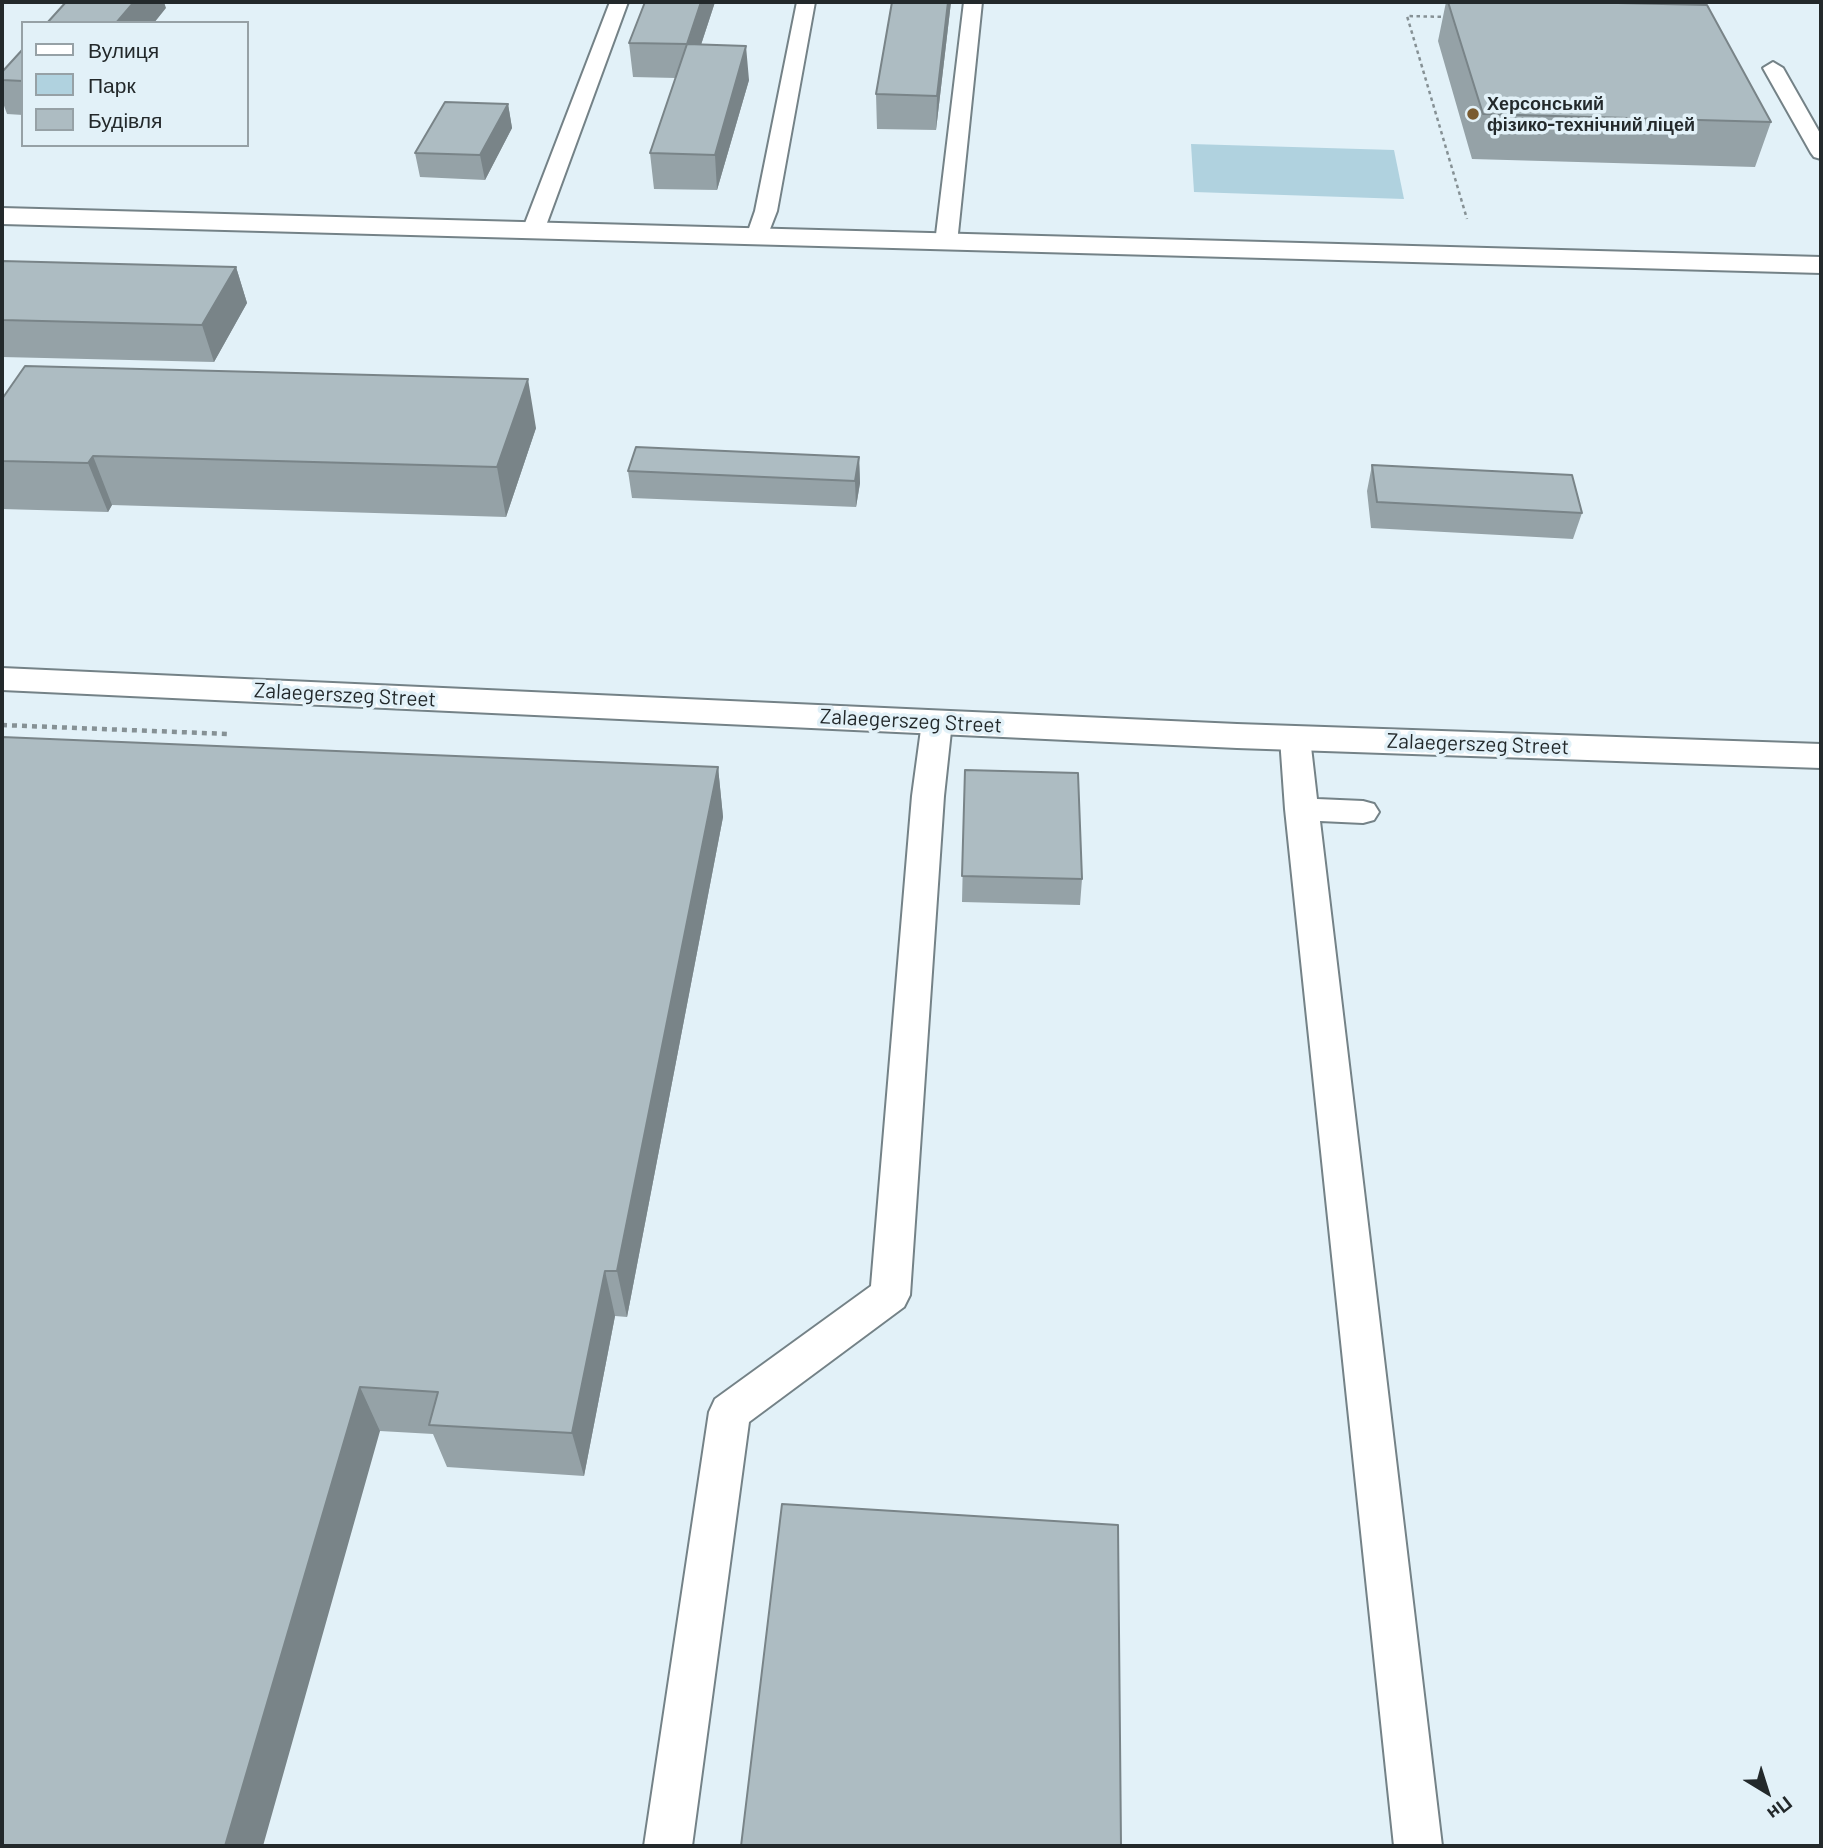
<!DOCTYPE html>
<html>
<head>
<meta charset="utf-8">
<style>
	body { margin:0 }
	#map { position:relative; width:1823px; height:1848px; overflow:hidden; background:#e2f1f8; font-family:Barlow,sans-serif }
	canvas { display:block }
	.frame { position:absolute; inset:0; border:4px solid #23292b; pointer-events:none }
	.legend { position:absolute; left:21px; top:21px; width:228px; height:126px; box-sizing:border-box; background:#e2f1f8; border:2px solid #96a1a6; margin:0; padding:9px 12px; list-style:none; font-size:21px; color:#23292b }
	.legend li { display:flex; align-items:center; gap:14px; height:35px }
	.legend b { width:35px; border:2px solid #96a1a6 }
	.north { position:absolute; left:1732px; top:1757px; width:70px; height:70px; -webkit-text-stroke:5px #e2f1f8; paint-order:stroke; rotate:142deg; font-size:19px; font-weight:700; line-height:28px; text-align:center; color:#23292b }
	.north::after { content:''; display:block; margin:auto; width:24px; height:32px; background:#23292b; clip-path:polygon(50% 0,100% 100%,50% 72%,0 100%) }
</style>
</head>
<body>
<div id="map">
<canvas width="1823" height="1848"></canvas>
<div class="frame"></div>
<ul class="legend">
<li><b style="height:9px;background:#fff"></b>Вулиця</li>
<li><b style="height:19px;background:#b0d2df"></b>Парк</li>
<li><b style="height:19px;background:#adbcc2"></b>Будівля</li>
</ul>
<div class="north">Пн</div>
</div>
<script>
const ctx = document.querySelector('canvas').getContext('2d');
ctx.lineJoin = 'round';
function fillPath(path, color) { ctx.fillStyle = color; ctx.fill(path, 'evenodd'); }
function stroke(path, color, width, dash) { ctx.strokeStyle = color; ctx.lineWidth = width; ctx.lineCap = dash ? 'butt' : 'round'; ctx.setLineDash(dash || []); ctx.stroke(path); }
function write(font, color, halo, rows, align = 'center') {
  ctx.font = font + ' Barlow,sans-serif'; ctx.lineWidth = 7; ctx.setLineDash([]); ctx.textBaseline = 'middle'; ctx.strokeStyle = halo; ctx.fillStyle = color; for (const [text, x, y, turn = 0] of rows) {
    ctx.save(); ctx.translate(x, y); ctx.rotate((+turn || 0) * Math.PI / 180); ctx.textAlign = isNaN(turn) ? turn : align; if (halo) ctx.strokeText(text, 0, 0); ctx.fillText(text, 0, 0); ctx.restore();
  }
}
fillPath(new Path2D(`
	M1191 144 1394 150 1404 199 1194 192Z`), '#b0d2df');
const lane = new Path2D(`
	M610 2H628L544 231 541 236H525L522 231Z
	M797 2H815L777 211 765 242H749L746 237 755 211Z
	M964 2H982L957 243 954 248H938L935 243Z
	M1773 62 1783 68 1821 135V159L1814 157 1811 153 1763 68Z
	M937 712 948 715 952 722 944 796 910 1295 904 1307 749 1422 692 1846H644L709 1412 715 1399 871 1286 912 796 922 722 926 715Z
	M1295 728 1306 731 1310 738 1317 799 1363 801 1374 804 1379 812 1374 820 1363 823 1320 821 1442 1846H1394L1285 809 1280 738 1284 731Z`);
const secondary = new Path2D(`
	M2 208 1821 257V273L2 224Z
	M2 668 1237 724 1821 744V768L1237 748 2 690Z`);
stroke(lane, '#748287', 4);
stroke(secondary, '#748287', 4);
stroke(new Path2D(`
	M1448 17 1407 16 1467 219`), '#869195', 2.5, [3.5, 3.5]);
stroke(new Path2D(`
	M2 725 228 734`), '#869195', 4.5, [5, 5]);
fillPath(lane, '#fff');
fillPath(secondary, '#fff');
fillPath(new Path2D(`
	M715 2 701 45 749 80 717 190 654 189 650 153 676 78 633 77 629 43Z
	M951 2 936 130 877 129 876 94Z
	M1446 2H1573L1771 122 1755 167 1472 159 1438 41Z
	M23 49V115L7 114 2 100V72Z
	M508 104 512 128 485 180 420 177 415 153Z
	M2 261 236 267 247 303 214 362 2 357Z
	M2 399 536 428 506 517 112 505 108 512 2 509Z
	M859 457 860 483 856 507 632 498 628 471Z
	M1372 465 1582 513 1573 539 1371 528 1367 491Z
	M718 767 723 817 627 1317 615 1316 584 1476 447 1467 433 1434 380 1431 2 1846Z
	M965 770 1082 879 1080 905 962 902Z`), '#95a2a7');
fillPath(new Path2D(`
	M134 2H164L166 8 154 23H116Z
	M701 2H715L690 78 687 44Z
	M948 2H951L936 130 937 96Z
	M746 46 749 80 717 190 715 155Z
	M508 104 512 128 485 180 480 155Z
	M236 267 247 303 214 362 202 325Z
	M528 379 536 428 506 517 497 467Z
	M93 456 112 505 108 512 88 463Z
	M859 457 860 483 856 507 855 481Z
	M718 767 723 817 627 1317 617 1271Z
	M605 1271 615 1316 584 1476 572 1433Z
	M360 1387 380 1431 263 1846H225Z`), '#798488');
const building = new Path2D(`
	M66 2H134L116 23H47Z
	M645 2H701L687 44 629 43Z
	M892 2H948L937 96 876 94Z
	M1448 2H1573L1707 5 1771 122 1483 114Z
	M687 44 746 46 715 155 650 153Z
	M23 49V81L2 80V72Z
	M445 102 508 104 480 155 415 153Z
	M2 261 236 267 202 325 2 320Z
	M25 366 528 379 497 467 93 456 88 463 2 461V399Z
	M636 447 859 457 855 481 628 471Z
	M1372 465 1572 475 1582 513 1377 502Z
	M2 737 718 767 617 1271H605L572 1433 429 1425 438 1392 360 1387 225 1846H2Z
	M965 770 1078 773 1082 879 962 876Z
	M782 1504 1118 1525 1121 1846H741Z`);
fillPath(building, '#adbcc2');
stroke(building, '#798488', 2);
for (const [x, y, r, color] of [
	[1473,114,7,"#7a5b30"]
]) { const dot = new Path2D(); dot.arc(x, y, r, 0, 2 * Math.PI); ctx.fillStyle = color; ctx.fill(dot); stroke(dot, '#e2f1f8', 2.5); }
write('bold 18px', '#23292b', '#e2f1f8', [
	["Херсонський",1487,104],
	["фізико-технічний ліцей",1487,125]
], 'left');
write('21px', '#23292b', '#e2f1f8', [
	["Zalaegerszeg Street",345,695,3],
	["Zalaegerszeg Street",911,721,3],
	["Zalaegerszeg Street",1478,744,2]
]);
</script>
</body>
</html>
